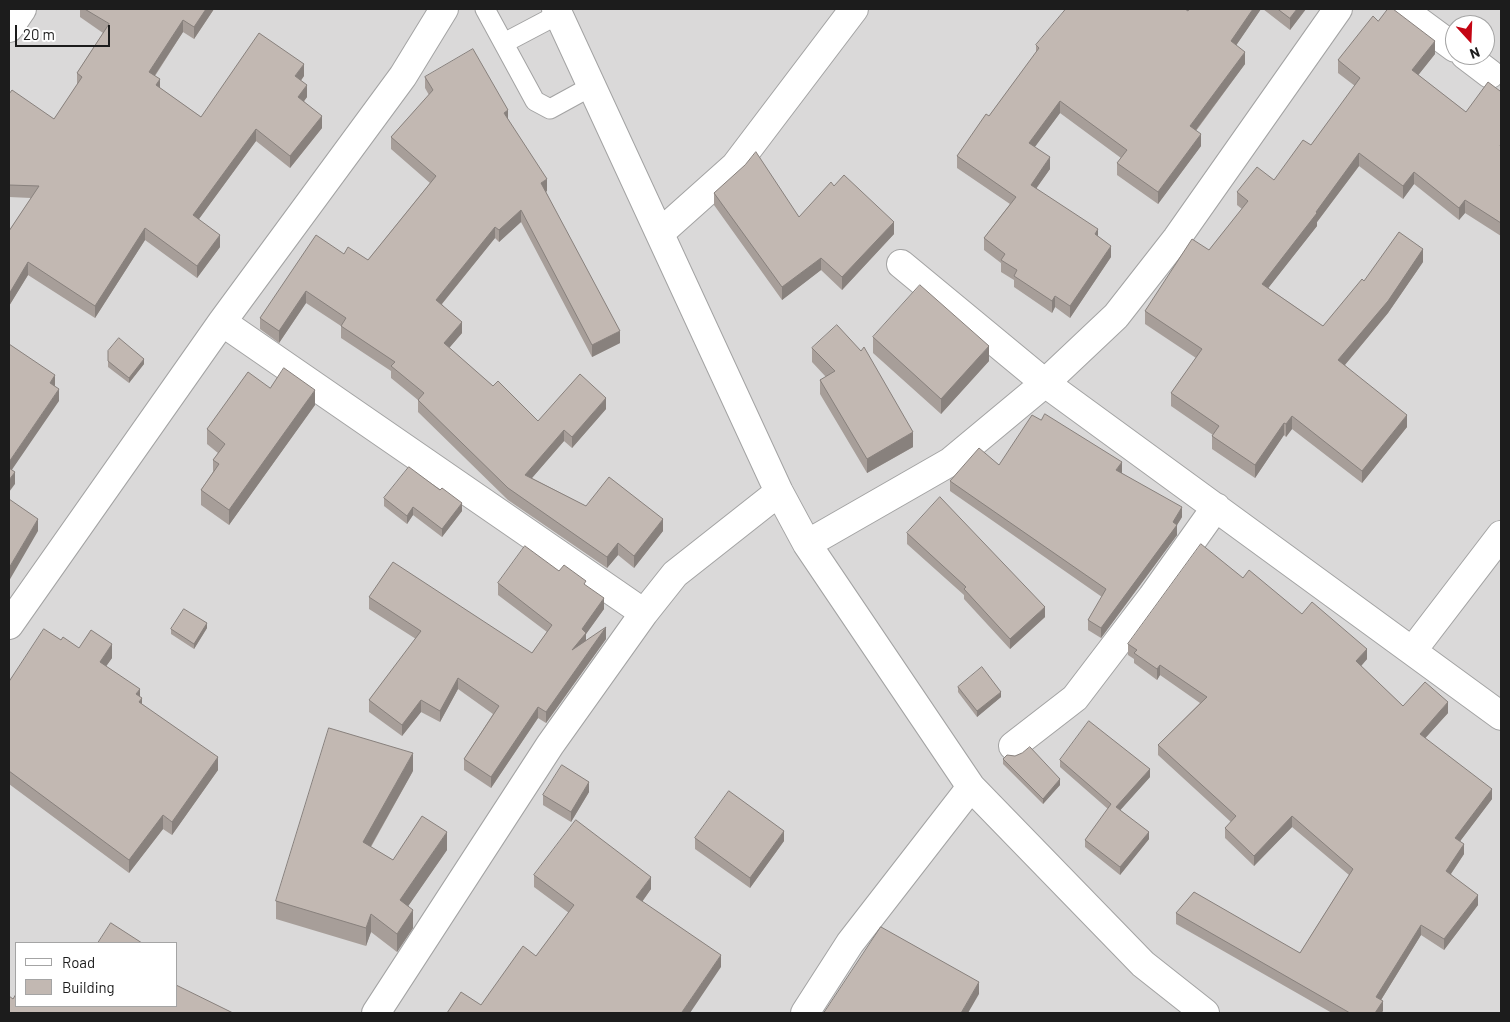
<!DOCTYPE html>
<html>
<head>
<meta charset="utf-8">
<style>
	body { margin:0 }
	#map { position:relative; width:1510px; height:1022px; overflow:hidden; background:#eee9e2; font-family:Barlow,sans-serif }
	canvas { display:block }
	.frame { position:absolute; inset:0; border:10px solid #1c1c1c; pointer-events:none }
	.legend { position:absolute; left:15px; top:942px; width:162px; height:65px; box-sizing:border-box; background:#fff; border:1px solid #a4a4a4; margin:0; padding:6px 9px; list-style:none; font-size:15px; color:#1c1c1c }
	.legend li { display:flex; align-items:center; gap:10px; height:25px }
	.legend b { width:25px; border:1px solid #a4a4a4 }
	.north { position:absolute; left:1445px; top:15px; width:50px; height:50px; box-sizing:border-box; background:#fff; border:1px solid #a4a4a4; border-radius:50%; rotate:160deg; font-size:14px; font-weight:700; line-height:20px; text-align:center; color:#1c1c1c }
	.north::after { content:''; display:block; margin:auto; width:18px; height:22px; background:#c40513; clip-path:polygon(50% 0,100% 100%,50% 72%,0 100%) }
	.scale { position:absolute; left:15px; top:25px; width:95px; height:22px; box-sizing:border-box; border:2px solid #1c1c1c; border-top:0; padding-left:6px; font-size:15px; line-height:18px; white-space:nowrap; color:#1c1c1c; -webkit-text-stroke:4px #fff; paint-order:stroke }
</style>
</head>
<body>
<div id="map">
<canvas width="1510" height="1022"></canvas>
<div class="frame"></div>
<ul class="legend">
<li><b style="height:6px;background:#fff"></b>Road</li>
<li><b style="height:14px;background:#c2b8b2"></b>Building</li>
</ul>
<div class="north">N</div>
<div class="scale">20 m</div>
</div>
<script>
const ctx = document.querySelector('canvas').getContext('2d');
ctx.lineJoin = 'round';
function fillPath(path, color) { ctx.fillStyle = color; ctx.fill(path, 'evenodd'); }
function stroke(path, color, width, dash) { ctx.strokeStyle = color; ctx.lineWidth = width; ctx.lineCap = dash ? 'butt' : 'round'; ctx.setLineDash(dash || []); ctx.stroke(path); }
fillPath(new Path2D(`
	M9 9H1501V1013H9ZM1455 25H1485V55H1455ZM16 943H176V1006H16Z`), '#dad9d9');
const lane = new Path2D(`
	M485 9 535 101 550 109 592 86
	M504 43 559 14`);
const street = new Path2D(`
	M556 9 779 492 807 544 971 787 1143 964 1205 1013
	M1402 9 1455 48
	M9 28 22 9
	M1465 55 1490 74
	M660 233 735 166 854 9
	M901 264 1045 383 1501 716
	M222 322 644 613
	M807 544 950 462 1045 383 1116 316 1177 238 1338 9
	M9 625 222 322 403 76 444 9
	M1413 650 1501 535
	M1013 746 1075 698 1152 597 1216 507
	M376 1013 550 745 644 613 675 574 779 492
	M805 1013 850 943 971 787`);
stroke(lane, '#a3a3a3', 21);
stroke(street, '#a3a3a3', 30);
stroke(lane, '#fff', 19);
stroke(street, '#fff', 28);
fillPath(new Path2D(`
	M80 9H214L194 39 183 32 155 76 160 88 201 117 304 76 301 80 307 97 304 101 322 128 290 168 256 141 199 219 220 247 197 278 145 240 95 318 28 275 9 306V231L31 198 9 197V94L54 119 77 85V73L103 33 80 17Z
	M1189 9H1261L1236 45 1245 64 1196 131 1201 146 1158 204 1117 175V163L1121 158 1060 113 1034 147 1050 169 1036 188 1098 237 1111 257 1070 318 1055 307 1052 313 1014 287V280L1001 272V263L984 250V238L1010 204 957 168V156L989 116 1036 53V45L1188 11Z
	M1263 9H1306L1290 30Z
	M1378 21 1435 54 1418 75 1466 112 1500 91 1501 89V236L1465 213 1459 220 1414 184 1403 199 1359 166 1317 222V226L1268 288 1323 326 1364 281 1423 262 1388 313 1345 365 1407 427 1362 483 1292 429 1286 437 1284 435 1255 478 1212 449V436L1213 435 1171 406V393L1196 358 1145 324V311L1209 250 1242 209 1237 205V192L1274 180 1311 145 1355 86 1338 73V60Z
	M425 77 508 119 547 191 546 192 620 343 592 357 521 222 499 242 495 238 442 304 462 333 449 348 493 386 538 421 606 409 572 448 564 441 532 478 586 506 663 531 634 568 618 555 607 568 508 500 418 412V400L391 378V371L341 338V326L306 303 279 343 260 329V318L344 254 368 260 430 183 391 149V137L429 95 425 88Z
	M834 186 894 234 842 290 821 270 782 300 714 205V193L799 217Z
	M873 337 989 361 941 414 873 353Z
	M812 348 913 447 867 473 820 394V380L826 377 812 362Z
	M108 351 144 364 129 383 108 367Z
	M270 388 315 405 229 525 201 505V490L213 472V460L218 453 207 444V429Z
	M999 465 1122 473 1182 517 1177 525V535L1101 638 1088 630V620L1102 597 950 491V481Z
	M384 498 462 511 442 537 413 515 407 524 384 506Z
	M907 533 1045 617 1010 649 964 599V595L907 544Z
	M559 571 586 586 604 609 586 634V641L606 639 546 723 538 718 491 788 464 770V759L493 714 458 689 440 722 421 712 402 736 369 712V700L416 639 369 609V597L532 653 547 632 498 595V583Z
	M1243 578 1302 614 1367 659 1361 666 1403 706 1448 713 1425 738 1492 799 1460 841 1464 854 1451 874 1478 905 1444 950 1421 935 1381 1000 1383 1011 1381 1013H1332L1176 924V913L1300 953 1349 875 1292 827 1254 866 1225 838V828L1231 822 1158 755V745L1200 703 1160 675 1157 680 1134 663V659L1128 655V644Z
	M207 628 194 649 171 634V629Z
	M79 648 112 658 106 666 140 697 142 704 218 770 172 835 163 829 129 873 9 784V682Z
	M958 687 1001 697 977 717 958 692Z
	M1003 759 1060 785 1043 804 1003 764Z
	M1060 760 1150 777 1120 810 1149 839 1120 875 1085 847V840L1108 809 1060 767Z
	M413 771 371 847 393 860 447 850 408 906 413 928 397 952 371 932 366 946 276 919V901Z
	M589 792 571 822 543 805V795Z
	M695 838 784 841 750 888 695 849Z
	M534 875 651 889 642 902 721 967 481 1005 536 956 569 913 534 887Z`), '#a79e99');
fillPath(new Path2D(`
	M206 9H214L194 39V27Z
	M1253 9H1261L1231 53V41Z
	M1297 9H1306L1290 30V18Z
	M183 20V32L149 84V72Z
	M1435 41V54L1412 83V70Z
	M1245 52V64L1190 138V126Z
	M304 64V76L295 89V76Z
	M160 79V91L156 85Z
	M307 85V97L298 109V97Z
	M1060 101V113L1029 155V143Z
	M508 110V122L504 113Z
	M322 116V128L290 168V156Z
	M256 129V141L193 227V215Z
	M1201 134V146L1158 204V192Z
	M1359 153V166L1317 222V226L1262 296V284Z
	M1050 157V169L1031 196V185Z
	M1414 172V184L1403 199V186Z
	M547 179V191L541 194V183Z
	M1465 200V213L1459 220V208Z
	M521 210V222L499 242V230Z
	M894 222V234L842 290V277Z
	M495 227V238L436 311V300Z
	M145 228V240L95 318V306Z
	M1098 229V241L1095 234Z
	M220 235V247L197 278V266Z
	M1111 246V257L1070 318V306Z
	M1423 249V262L1388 313 1338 373V360Z
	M821 258V270L782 300V287Z
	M28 262V275L9 306V294Z
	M306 291V303L279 343V331Z
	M1055 296V307L1052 313V301Z
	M462 322V333L444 354V343Z
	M620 331V343L592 357V345Z
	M989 346V361L941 414V399Z
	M144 359V364L129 383V378Z
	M55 375V387L50 383Z
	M59 389V401L9 474V462Z
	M315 390V405L229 525V510Z
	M606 398V409L572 448V437Z
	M1407 415V427L1362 483V471Z
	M1292 416V429L1286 437V424Z
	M1284 423V435L1255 478V465Z
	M564 430V441L525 486V475Z
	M913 432V447L867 473V459Z
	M1122 462V473L1116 480V470Z
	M15 472V484L9 492V480Z
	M462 503V511L442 537V529Z
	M413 507V515L407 524V516Z
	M1182 507V517L1177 525V535L1101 638V628L1173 522Z
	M38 519V531L9 581V568Z
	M663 519V531L634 568V556Z
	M618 543V555L607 568V557Z
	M604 598V609L586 634V644L572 650 582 629Z
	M1045 607V617L1010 649V639Z
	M207 623V628L194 649V644Z
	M606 627V639L546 723V712Z
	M112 644V658L100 675V662Z
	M1367 649V659L1356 672V661Z
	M1160 665V675L1157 680V669Z
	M458 678V689L440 722V711Z
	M140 689V701L142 698V712L136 694Z
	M1001 692V697L977 717V711Z
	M421 700V712L402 736V725Z
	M1448 702V713L1420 744V734Z
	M538 707V718L491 788V777Z
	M413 753V771L363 860V842Z
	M218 757V770L172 835V822Z
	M1150 769V777L1116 815V807Z
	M1060 779V785L1043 804V799Z
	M589 782V792L571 822V812Z
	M1492 789V799L1455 848V838Z
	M163 815V829L129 873V860Z
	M1292 816V827L1254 866V856Z
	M784 831V841L750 888V878Z
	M447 832V850L400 918V900Z
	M1149 832V839L1120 875V867Z
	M1464 844V854L1446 881V871Z
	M651 877V889L636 910V897Z
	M1478 895V905L1444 950V939Z
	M413 910V928L397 952V934Z
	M371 914V932L366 946V928Z
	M1421 925V935L1376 1008V997Z
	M721 955V967L690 1013H682V1012Z
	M979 982V994L968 1013H961Z
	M1383 1001V1011L1381 1013H1375Z`), '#88817d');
const building = new Path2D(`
	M85 9H206L194 27 183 20 149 72 160 79 156 85 201 117 259 33 304 64 295 76 307 85 298 97 322 116 290 156 256 129 193 215 220 235 197 266 145 228 95 306 28 262 9 294V231L39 186 9 185V94L12 90 54 119 82 77 77 73 109 24Z
	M1066 9H1185L1188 11 1189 9H1253L1231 41 1245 52 1190 126 1201 134 1158 192 1117 163 1127 150 1060 101 1029 143 1050 157 1031 185 1098 229 1095 234 1111 246 1070 306 1055 296 1052 301 1014 276 1017 270 1001 260 1005 254 984 238 1016 197 957 156 986 114 989 116 1039 48 1036 45Z
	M1278 9H1297L1290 18Z
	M1388 9H1393L1435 41 1412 70 1466 112 1488 82 1500 91 1501 89V144L1500 146H1501V223L1465 200 1459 208 1414 172 1403 186 1359 153 1316 212 1317 213 1262 284 1323 326 1362 279 1364 281 1399 232 1423 249 1388 301 1338 360 1407 415 1362 471 1292 416 1286 424 1284 423 1255 465 1212 436 1219 426 1171 393 1202 349 1145 311 1192 239 1209 250 1248 201 1237 192 1257 167 1274 180 1303 140 1311 145 1360 78 1338 60 1373 16 1378 21Z
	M473 49 508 110 504 113 547 179 541 183 620 331 592 345 521 210 499 230 495 227 436 300 462 322 444 343 493 386 498 381 538 421 580 374 606 398 572 437 564 430 525 475 586 506 609 477 663 519 634 556 618 543 607 557 508 488 418 400 424 393 391 366 395 362 341 326 346 318 306 291 279 331 260 318 316 235 344 254 348 247 368 260 436 176 391 137 433 90 425 77Z
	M756 152 799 217 831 182 834 186 844 175 894 222 842 277 821 258 782 287 714 193 745 165Z
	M920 285 989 346 941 399 873 337Z
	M837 325 861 351 864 347 913 432 867 459 820 380 835 371 812 348Z
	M119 338 144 359 129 378 108 361V351Z
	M9 344 55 375 50 383 59 389 9 462Z
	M284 368 315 390 229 510 201 490 219 464 213 460 225 444 207 429 248 372 270 388Z
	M1045 414 1122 462 1116 470 1182 507 1173 522 1177 525 1101 628 1088 620 1106 589 950 481 979 448 999 465 1032 415 1041 420Z
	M409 467 440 490 442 488 462 503 442 529 413 507 407 516 384 498Z
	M9 468 15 472 9 480Z
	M940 497 1045 607 1010 639 964 589 966 587 907 533Z
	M9 499 38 519 9 568Z
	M1201 544 1243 578 1249 570 1302 614 1312 602 1367 649 1356 661 1403 706 1425 682 1448 702 1420 734 1492 789 1455 838 1464 844 1446 871 1478 895 1444 939 1421 925 1376 997 1383 1001 1375 1013H1350L1176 913 1194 892 1300 953 1353 869 1292 816 1254 856 1225 828 1236 816 1158 745 1207 697 1160 665 1157 669 1134 653 1137 650 1128 644Z
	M525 546 559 571 564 565 586 581 584 584 604 598 582 629 586 633 572 650 606 627 546 712 538 707 491 777 464 759 499 706 458 678 440 711 421 700 402 725 369 700 421 631 369 597 393 562 532 653 552 625 498 583Z
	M184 609 207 623 194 644 171 629Z
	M44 629 61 640 63 637 79 648 91 630 112 644 100 662 140 689 136 694 142 698 139 702 218 757 172 822 163 815 129 860 9 771V682Z
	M982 667 1001 692 977 711 958 687Z
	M1089 721 1150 769 1116 807 1149 832 1120 867 1085 840 1111 804 1060 760Z
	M329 728 413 753 363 842 393 860 422 816 447 832 400 900 413 910 397 934 371 914 366 928 276 901Z
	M1030 747 1060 779 1043 799 1003 759 1007 755 1015 756 1022 753Z
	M562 765 589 782 571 812 543 795Z
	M729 791 784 831 750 878 695 838Z
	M576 820 651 877 636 897 721 955 682 1012 683 1013H447L461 992 481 1005 523 946 536 956 574 905 534 875Z
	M111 923 142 943H98Z
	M881 927 979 982 961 1013H824Z
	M176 985 233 1013H9V996L13 999 16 994V1006H176Z`);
fillPath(building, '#c2b8b2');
stroke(building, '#88817d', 1);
</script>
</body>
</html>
